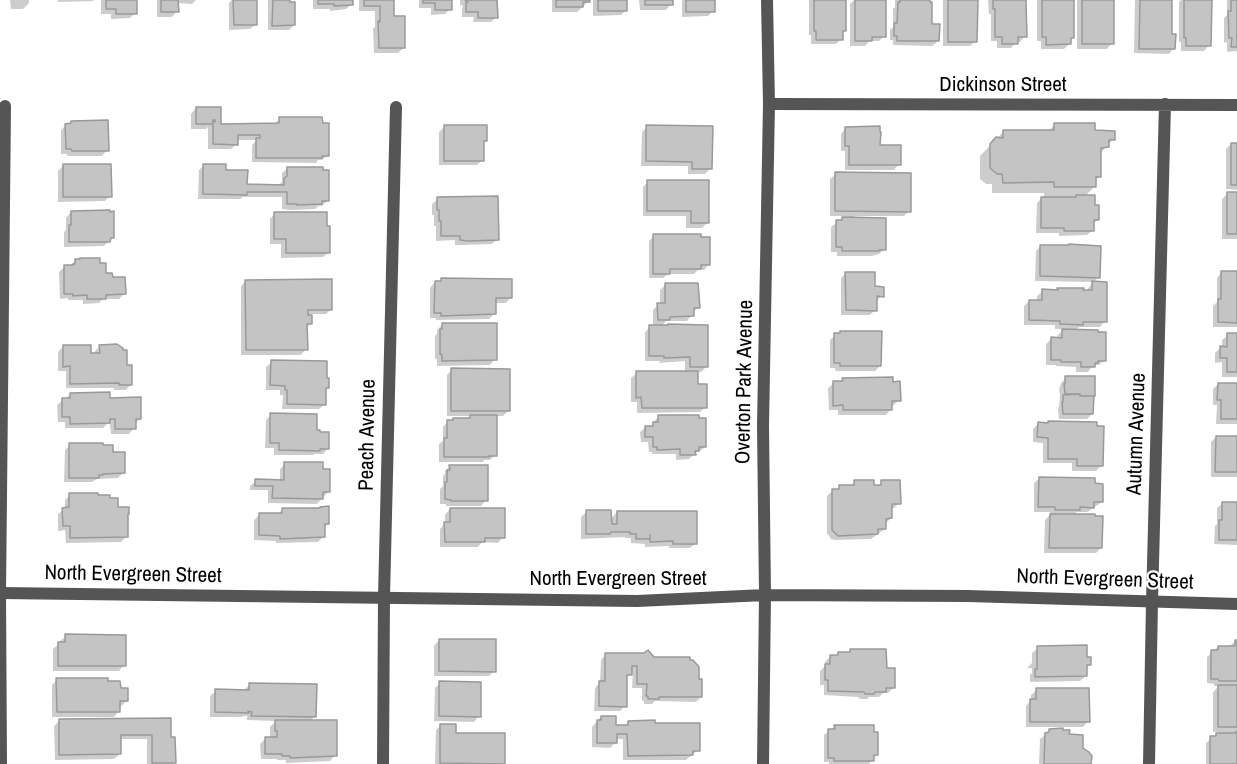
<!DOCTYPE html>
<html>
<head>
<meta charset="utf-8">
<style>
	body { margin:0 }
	canvas { display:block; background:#fff }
</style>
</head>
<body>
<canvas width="1237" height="764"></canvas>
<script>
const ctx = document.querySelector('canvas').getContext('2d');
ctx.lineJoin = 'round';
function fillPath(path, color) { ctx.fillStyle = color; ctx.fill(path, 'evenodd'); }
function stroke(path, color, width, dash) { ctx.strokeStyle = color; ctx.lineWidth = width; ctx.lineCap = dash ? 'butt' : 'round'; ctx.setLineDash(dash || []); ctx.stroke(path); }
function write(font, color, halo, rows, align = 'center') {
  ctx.font = font + ' "Archivo Narrow",sans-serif'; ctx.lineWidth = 4.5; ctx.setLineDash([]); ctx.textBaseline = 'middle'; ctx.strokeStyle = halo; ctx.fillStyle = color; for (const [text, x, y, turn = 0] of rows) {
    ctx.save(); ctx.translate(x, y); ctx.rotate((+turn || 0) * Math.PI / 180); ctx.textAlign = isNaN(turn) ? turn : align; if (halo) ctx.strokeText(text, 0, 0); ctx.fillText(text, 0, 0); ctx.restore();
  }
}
fillPath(new Path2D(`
	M10 0H29V3L23 9H11Z
	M58 0H94L93 1 58 2Z
	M101 0H135V13L130 18 111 19V14H101Z
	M157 0H196L192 4 177 3V11L172 17H157Z
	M232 0H256V24L250 29 229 30V3Z
	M268 0H288L294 25 289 30H268Z
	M313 0H352V4L346 9 330 11V9H313Z
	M359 0H392L393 17 404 48 398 53H374L373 28 375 27V11H359Z
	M419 0H450V9L445 14 431 15V8H419Z
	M460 0H496V17L491 22H473L474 17H462V9L463 7 462 5H460Z
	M552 0H588V2L577 12H552Z
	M593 0H626V10L621 15 593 16Z
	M639 0H671V4L666 10H640Z
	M682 0H713V11L708 16 682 17Z
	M809 0H844V30L841 33V39L836 44H811V35H809Z
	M854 0H884V36L879 41H869L865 46H850V4Z
	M895 0H928L930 25 938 41 932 46 893 45V40H890V30L893 27V9L895 7Z
	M943 0H976L975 41 970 46H943Z
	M988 0H1025V36L1020 42H1016L1011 48H997V41H991V14H989Z
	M1037 0H1072V37L1069 40V44L1064 49H1041V41H1037Z
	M1077 0H1110L1112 43 1107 49H1077Z
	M1135 0H1171L1170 35 1174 48 1169 54 1134 53Z
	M1181 0H1210L1209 45 1204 51H1181V42H1179V2Z
	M1227 0H1237V51L1227 52V42L1224 43V18L1227 15Z
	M196 108H220L219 126 274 124 280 119 328 155 322 160H318L316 163 252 162V145L257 140H237V144L231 149H208V127L206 129H191V114Z
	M66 125 107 150 102 156H67V154H61V130Z
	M1054 125 1094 131 1113 139 1099 155V177L1094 181V187L1085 196 1097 220 1093 225V230L1087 235 1059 236V233H1036L1037 203 1042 198H1044V193H992V184H986L980 179V156L1004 131 1048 132Z
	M445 126 486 140 482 144V160L477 165H439V132Z
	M647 127 711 168 705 174H688V166H641L642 132Z
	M846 128 878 146 899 164 894 170H845V151H841V134Z
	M1231 144H1237V190L1226 189V149Z
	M204 165 224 171 246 186 279 185 282 182V173L288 168 327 201 322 206H318L315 209 292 210 282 209V197H243L240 199H198L199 170Z
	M63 166 110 196 105 201 58 202V171Z
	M836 174 909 211 904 216H855V219L885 249 879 254 872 256H837V252H831V227L846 216H830V179Z
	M648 182H707V223L702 228H686V216H643V187Z
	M1227 194H1237V239H1222V199Z
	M438 199 497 239 492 244 462 245H455V240L436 241V226H434V215H432V204Z
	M71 212 113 237 104 246 64 247V232L66 230V218Z
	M275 213 329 252 323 257 281 258V244H270V219Z
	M654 236 709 264 704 270H698L694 274H668L663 278H649V241Z
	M1041 246 1099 277 1093 282 1035 281 1036 251Z
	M75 261 99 265 105 275 124 294 119 299H103L99 303 83 304V300H68V298L60 299 59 272 64 267H69Z
	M1222 272 1237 273V327H1213V306L1217 302V278Z
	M846 273 873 288 882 296 876 301 875 310 870 315H841V278Z
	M442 280 511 297 506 303H494V314L489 319 436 320V318H430V288L435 282H439Z
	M246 281 331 309 326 314H310V324L306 328V349L301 355H241V286Z
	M1093 283 1105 321 1100 327H1079L1075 331 1104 360 1099 365H1093L1088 372H1076V367L1056 366V365H1046V344L1051 339H1057V336L1064 329H1055V325H1024V306L1029 301H1037V296L1043 291H1088V288Z
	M665 285 698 307 687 321H666L661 327 706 367 701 372H696V385L705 407 700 412 637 413V402H631V378L637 373 685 372V361L659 363 660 361H645V332L650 327H653V310L658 305H660V290Z
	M443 324 495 359 490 365 437 366V359H435V336L437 334V330Z
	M840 332 880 366 875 371H836L835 368H830V340L835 335H838Z
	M1228 335H1237V377H1222V362L1215 363V353L1220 348H1222V340Z
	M100 346 126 367 131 384 126 390H114V388H66V371H58V352L63 347 90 355H95V351Z
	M272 362 328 387 325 390V404L319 409H282L283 395H280V390H266V367Z
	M452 370 508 411 503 416H495V455L490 460H484L483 462H439V444L443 441V427L448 421 468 420 472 416H447V375Z
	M1094 377 1092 414 1087 419H1059L1058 409 1059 407 1060 394 1059 390 1061 383 1066 378Z
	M843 379 899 400 894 405H891V409L886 415H838V410H829L828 388 834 383H839Z
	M1218 384H1237V424H1216L1217 405H1213V389Z
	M70 395 108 399 140 419 134 424V428L129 434H111L110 424H107L103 428H65V422H58L57 405Z
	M271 415 315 431 328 448 323 454H315L313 455H274V448H265L266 420Z
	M658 417 705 447 699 452H694V454L689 459 676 460V454H652V452H649L648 442H641L640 432 646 427H650Z
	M1048 423 1101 466 1096 471H1072V463H1043V443L1033 442V429L1038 424H1047Z
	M1216 437H1237V477H1211V442Z
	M70 445 112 454 123 473 118 478 97 479 92 482H64L65 450Z
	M285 464 328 492 317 504 268 503V490H250V486L256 481H280V469Z
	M450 466 486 500 481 506H446V504H440V489L443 486V476L445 474V471Z
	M1040 478 1102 502 1087 512H1077L1073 515 1101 548 1096 553H1044L1045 520 1050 515V512H1034V483Z
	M855 482 877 487 882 482 899 503 894 508H891V518L885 524V529L871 539 835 540 831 539 827 533V496L832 491H836L840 487H850Z
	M70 495 116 509 127 536 121 542 66 543 65 530 58 531V514L65 509V500Z
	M1223 503H1237V545L1214 544 1215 526 1217 524V508Z
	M450 509 503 537 498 543 482 542 478 547H440V529L445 523V515Z
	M282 510 328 524 323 528V537L318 542 276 543V541L254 540V520L260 514H278Z
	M586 512 610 520 617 512 696 543 690 548H669V546L645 547V544L631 543V538H625V537L581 539V517Z
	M66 636 124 665 119 671H53V649L60 643V641Z
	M439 640 494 671 489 676H434V646Z
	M1235 641H1237V764H1206V743L1219 732H1213V692L1219 686H1214V684L1207 683V657L1218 647H1229Z
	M1038 648 1086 659 1090 664 1086 668V676L1080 681 1030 682V675L1032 673V668H1027L1032 663V653Z
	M851 650 885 669 893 688 888 693H883L879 697H869L867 699H860L858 697 824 695V685H820V671L825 666V662L830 657H835L838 654H847Z
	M606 654 654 658 701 697 696 702 655 701 652 704H644V701H642V688H632L633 672 625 679V706L620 711H594L595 688 600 682 601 660Z
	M57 680 106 683 119 690 127 701 121 706H119V711L114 717H52V685Z
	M440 683 479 716 474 722 434 721 435 688Z
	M249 685 315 716 309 722 335 755 330 761 286 763V760H277V759H261L260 744 266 738H270V727L276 721 247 720V716H243L242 717H210V696L216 691 244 690Z
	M1037 690 1088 721 1083 727H1026V706L1031 700V695Z
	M601 717 615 727H624L629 722 698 750 686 760H623V739H615L616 742 610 748 592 747V727Z
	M60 720H169V739L174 763 173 764H147V739H120V754L114 759 55 760 54 726Z
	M441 725 454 734 503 764H435L436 730Z
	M835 726 876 755 869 764H829V762H824V735Z
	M1050 731 1068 736 1081 748 1089 764H1039L1040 739Z`), '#0003');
const building = new Path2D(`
	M106 0H137V14H116V9H106Z
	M161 0H178L179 12H161Z
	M233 0H257V25H234Z
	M273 0H290V2H295V25L272 26Z
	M318 0H353V5L334 6V4H318Z
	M364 0H394V16H405V48H379L378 21 380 22V6H364Z
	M423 0H452V10H435V3H423Z
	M465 0H497L498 18H478V12H466V2H468Z
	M556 0H590V2H583V7H556Z
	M598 0H627V11H598Z
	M645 0H673V5H645Z
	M686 0H715V12H686Z
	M814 0H846V31H843V40H816V31H814Z
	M855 0H886V37H872V41H855Z
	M900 0H930V2H932V24H940L939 41H897V36H894V23H897L898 2H900Z
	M948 0H978L977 42H948Z
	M993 0H1026L1027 37H1018V44H1002V37H995V9H993Z
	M1042 0H1074V38H1071V44L1046 45V37H1042Z
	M1082 0H1114V44H1082Z
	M1140 0H1172V34H1176L1175 49H1139Z
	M1184 0H1212L1211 46H1186V38H1184Z
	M1231 0H1237V47H1231L1232 38H1229L1228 11H1231Z
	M196 107H221V124L279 123V117H322L323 123H329V156H322V158H256V138H260V135H238V145L213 144V122H215V120H213V124H196Z
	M108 120 109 151H72L71 149H66L65 124 71 123V121Z
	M1054 123H1095V130L1115 131V140H1109V147L1101 148V177H1096V187H1054V182L1003 183 1002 174H997L990 168V144L996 137 1003 138V130H1054Z
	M444 125H487V141H484V161H444Z
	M646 125 713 126 712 169H692V162L646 161Z
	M880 126V132H881L880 145H901V165H849V146H845V127Z
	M1231 143H1237V185H1231Z
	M63 164H111L112 197H63Z
	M203 164H226V170H248L247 184 284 185V178L287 176V167H323V170H329V201H322V204L297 205V204H287V192H247V195L203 194Z
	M835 172 911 173V212L835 211Z
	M647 180H709V223H691V211H647Z
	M1227 192H1237V234H1227Z
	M1076 195H1095V205H1099V220H1094V231H1064V228H1041V197H1076Z
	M498 196 499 240 468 241 460 240V236H441V221H439V210H437V197Z
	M110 210V212L114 211V238H111L110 242H69V225H71V211Z
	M274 212H327V226H330V253H286V239H274Z
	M842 217 886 218V250H879V251H842V247H836V220H842Z
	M653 234H701V237H710V265H701V269H670V274H653Z
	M1069 244 1101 246 1100 278 1040 276V245H1069Z
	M80 258H100V263H106V273H112L113 277H125L126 294 106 295V299H87V295L73 296V294H64V265H73V264H75V259H80Z
	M1221 271H1237V323L1218 322V299H1221Z
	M845 272H875V286L884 287V297L877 296V311L846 310Z
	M441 278 512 279V298H496V314L441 316V313H434L435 281H441Z
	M332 279V310H308V315H312V324H307L308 350H246L245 280Z
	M1092 281 1107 282V322H1083V325L1060 324V321L1029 320V300H1042V289L1058 290 1057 288H1084L1083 290H1092Z
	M665 283H698L700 308H694V316L670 317V320H658L657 303H665Z
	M442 323H497V360L442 361V355L440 354V329H442Z
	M668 324 708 325V367H690V357L664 358V356H649V325H668Z
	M1062 329 1098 330V332H1106V361H1098V363H1095V367H1081V362H1061V360H1051V337L1062 338Z
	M840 331H882L881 366H840V363H834V333H840Z
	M1227 333H1237V372H1227V358H1220V346L1227 347Z
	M117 344 123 348V350H127V365H132V385H119V383L70 384V366L63 367V345H91V353H100L99 345Z
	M271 360 327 361V378H329V388H326V405L287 404V390H285V386L270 385Z
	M451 368 510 369V411H451Z
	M636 371H698V384H707V408H642L641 397 636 398Z
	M1065 376H1095V396H1080V394H1065L1064 384H1065Z
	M893 377V382L900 381 901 401H892V410H843V405L833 406V381H843L842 378Z
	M1218 383H1237V419H1221V400H1217Z
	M110 392V398L141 397V419H136V429H115V419H110V423L70 424V417H62V398H70V393Z
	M1080 394V396H1094L1093 414H1063L1062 402H1063V395Z
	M270 413 317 414V430H320V432H329V449H320V451L279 450V443H270Z
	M470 415H497V456H489V457H444V438H447V420H453V418H470Z
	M658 415H699V418H706V447H699V451H695L696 455H680V449L657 450V447H653V437H645V426H653V422H658Z
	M1048 421 1097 422V426H1104L1103 466H1077V459H1048V438L1037 437 1038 422 1048 423Z
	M1216 436H1237V472H1215Z
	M69 443H103V445H113V452H125V473L103 474V475H99V478H69Z
	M284 462H323V469H330V492H323V499L272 498 273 486H255V479L284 480Z
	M449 465H488V501H451V500L445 499V482H447V470H450Z
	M1039 477 1095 478V483L1103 484V502H1094V508L1080 507V510H1055V507H1038Z
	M854 480H874V485H881V480H900L901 504H892V518L886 519V529H878V534L838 536 832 530V489H839V485H854Z
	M69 493H98V495H110V498H118V507H129V514H128V537L70 538V526H63L62 508 69 507Z
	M1222 502H1237V540H1219V520H1222Z
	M329 506V524H325V537L280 539V536L259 535V513H282V508H320V507Z
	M450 508H505V538H485V542H445L444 522H450Z
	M586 510H611L612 524H617V511H697V544H673V541L650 542V535V539H636V534H630V532H611L610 534H586Z
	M1050 514H1095V516H1103L1102 548H1049Z
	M65 634 126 635V666H58V642H65Z
	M439 639H496V672L439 671Z
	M1235 640H1237V681H1219L1218 679H1211V650H1218V646H1235Z
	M1087 645V657H1091V665H1087V676L1035 677V669H1037V646Z
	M850 649H886L887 668H895V688H886V692H875L874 694H865L864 692 828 691V680H825V664H830V655H838V652H850Z
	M648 650 654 657H690V660H693L699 667V679H702V697H659V699H648V696H646L647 684H637V666H632V675H627V707L599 706V681H605V653H644Z
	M56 678H108V681H120L121 688H128V701H120V712H57Z
	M439 681 481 682V717L439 716Z
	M249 683 317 684 316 717 251 716 252 712 248 711 249 713 215 712V689L249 690Z
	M1218 685H1237V727H1218Z
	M1036 688H1089L1090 722H1030V699H1036Z
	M601 716H616V725H628V721L655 720V723H700V751H693V755L628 756 627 734H617V743H597V720H601Z
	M171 718V737H175L176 763H152V735H121V754L59 755V719Z
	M275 720H337V756L290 758V756H282V754H265V737H277V731H275Z
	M440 724H456V733H505V764L440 763Z
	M834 725H874V732H878V755H874V761H834V758H828V729H835Z
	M1063 728V730H1070L1069 734 1083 735V748L1089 752 1092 756 1091 764H1044L1045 733 1049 732V729Z
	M1237 731V764H1210V736H1216V733H1235Z`);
fillPath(building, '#c4c4c4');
stroke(building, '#999', 1.5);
stroke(new Path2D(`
	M769 104 1237 105
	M1 764 0 593 5 106
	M383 764 384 597 396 107
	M1149 764 1152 602 1165 104`), '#555', 12);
stroke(new Path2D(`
	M0 593 637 601 765 595 968 596 1237 604
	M763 764 765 595 763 425 769 104 767 0`), '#555', 12);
write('21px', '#000', '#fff', [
	["Dickinson Street",1003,85],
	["Overton Park Avenue",745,382,-89],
	["Autumn Avenue",1137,434,-88],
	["Peach Avenue",368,435,-89],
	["North Evergreen Street",133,575,1],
	["North Evergreen Street",618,579],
	["North Evergreen Street",1105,580,2]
]);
</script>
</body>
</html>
